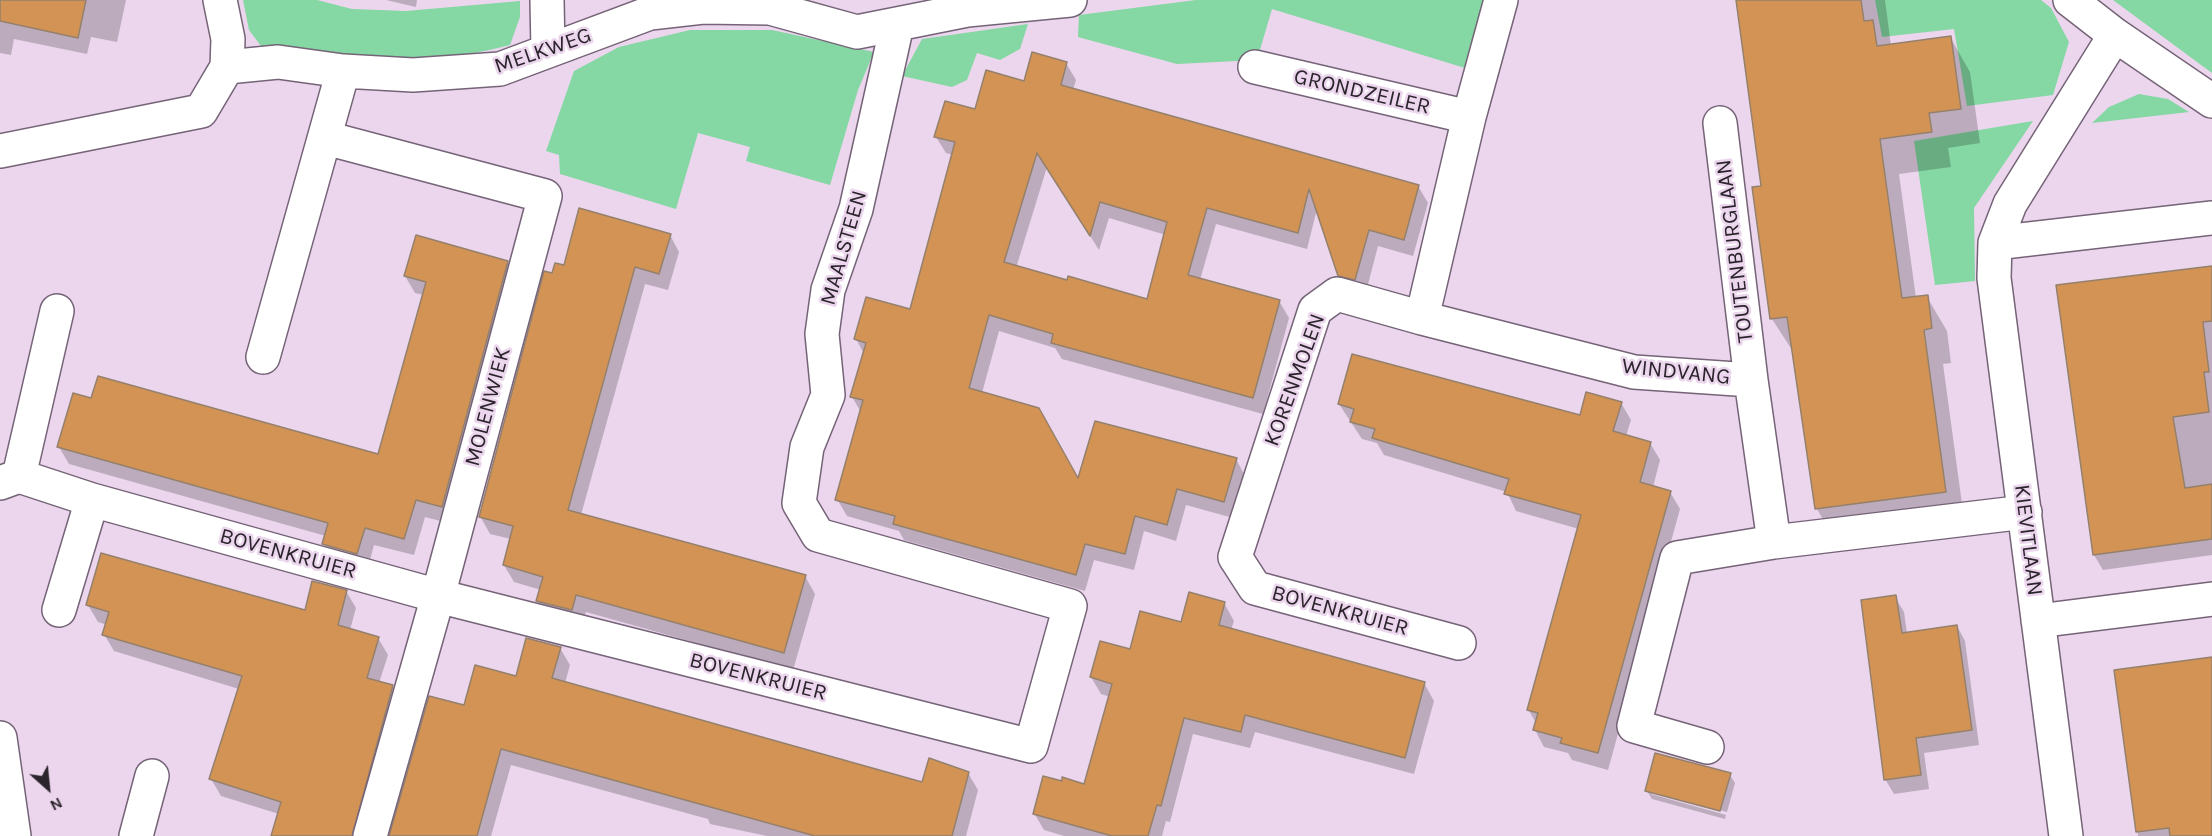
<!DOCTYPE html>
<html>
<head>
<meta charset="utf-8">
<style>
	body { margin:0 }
	#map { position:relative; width:2212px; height:836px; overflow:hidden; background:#ebd6ed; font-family:Karla,sans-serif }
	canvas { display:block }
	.north { position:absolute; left:18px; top:758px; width:60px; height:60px; -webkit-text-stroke:4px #ebd6ed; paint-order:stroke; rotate:153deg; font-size:16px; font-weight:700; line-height:24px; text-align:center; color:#2c242c }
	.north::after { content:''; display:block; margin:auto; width:21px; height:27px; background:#2c242c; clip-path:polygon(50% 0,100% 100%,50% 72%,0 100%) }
</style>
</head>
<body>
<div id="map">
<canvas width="2212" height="836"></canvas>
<div class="north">N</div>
</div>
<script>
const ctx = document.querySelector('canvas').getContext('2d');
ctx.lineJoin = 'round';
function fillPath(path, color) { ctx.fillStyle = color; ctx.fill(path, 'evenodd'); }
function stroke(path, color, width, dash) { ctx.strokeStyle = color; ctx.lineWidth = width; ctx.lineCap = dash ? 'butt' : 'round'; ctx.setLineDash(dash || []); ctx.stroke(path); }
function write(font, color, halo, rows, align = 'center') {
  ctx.font = font + ' Karla,sans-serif'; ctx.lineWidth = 5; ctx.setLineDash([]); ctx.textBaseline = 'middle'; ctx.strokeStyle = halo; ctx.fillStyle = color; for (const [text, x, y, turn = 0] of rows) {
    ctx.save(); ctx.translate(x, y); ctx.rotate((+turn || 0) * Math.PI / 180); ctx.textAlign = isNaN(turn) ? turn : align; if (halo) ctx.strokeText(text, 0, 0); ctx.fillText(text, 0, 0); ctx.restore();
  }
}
fillPath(new Path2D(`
	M243 0H317L352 9 406 11 520 1V17L510 45C429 67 342 60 261 46L249 30Z
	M1196 0H1485L1465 68 1272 9 1257 60 1177 64 1078 37 1079 15Z
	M1875 0H2041L2051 8 2069 42 2053 95 1967 106 1954 29 1882 37Z
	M2113 0H2212V73Z
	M1028 24 1020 49 1000 60 977 53 967 80 952 87 902 76 922 39Z
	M690 30H772L874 52 858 90 830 185 746 161 750 147 698 133 676 209 560 174 559 155 546 151 574 71 619 47Z
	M2139 94 2168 99 2189 112 2092 123 2109 107Z
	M2033 121 1974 208 1975 281 1935 285 1914 141Z`), '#85d7a3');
fillPath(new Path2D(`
	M0 0H126L117 42 91 37 87 54 14 39 11 55 0 53Z
	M386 0H417L416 7Z
	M1737 0H1885L1891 46 1950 37 1970 72 1980 143 1948 148 1951 167 1899 174 1916 298 1927 297 1947 331 1951 363 1943 364 1965 526 1837 544 1817 509 1794 353 1772 319 1754 189 1763 187Z
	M1066 63 1076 80 1073 90 1418 186 1428 203 1413 256 1378 246 1365 296 1349 292 1339 275 1317 209 1307 249 1216 224 1200 280 1279 301 1289 318 1263 414 1062 359 1055 348 999 331 982 393 1079 482 1236 459 1245 476 1233 518 1186 505 1176 541 1144 531 1134 570 1094 560 1085 591 904 540 899 531 847 516 837 499 861 412 852 397 864 354 856 339 911 311 953 155 946 153 936 137 1025 82ZM1047 167 1099 250 1109 218 1166 235 1148 301 1016 268Z
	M670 235 679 252 668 290 645 284 581 515 805 576 815 594 793 670 586 612 581 627 547 618 537 601 541 590 514 582 504 565 511 539 490 534 480 516 553 275 565 267Z
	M507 262 517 279 452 524 425 517 414 555 374 545 367 571 334 561 324 544 326 536 69 464 59 447 92 400 379 456 424 295 415 293 405 276Z
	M2212 267V555L2103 570 2094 555Z
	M1621 403 1631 420 1626 436 1650 443 1660 460 1653 487 1670 492 1680 509 1608 770 1572 760 1568 753 1544 747 1535 730 1536 723 1528 709 1579 529 1516 511 1507 492 1384 455 1377 443 1362 439 1339 404 1581 417Z
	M346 591 356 608 350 630 378 638 388 655 379 683 392 686 402 703 364 836H273L279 814 221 796 211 779 239 689 114 651 104 634 107 625 98 622 88 605 306 612Z
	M1895 597 1904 612 1907 633 1957 626 1965 641 1979 745 1924 753 1929 789 1894 794 1885 779Z
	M1224 603 1234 621 1231 630 1424 683 1434 701 1414 774 1255 732 1250 748 1193 734 1170 822 1166 821 1162 836H1064L1044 830 1034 813 1086 786 1110 697 1101 694 1091 677 1131 651Z
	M560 648 570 665 565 683 923 783 968 773 978 790 966 836H767L710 824 708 819 511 765 491 836H391L465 707 517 678Z
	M2212 659V836H2138L2116 672Z
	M1730 775 1735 783 1727 812 1651 791V794L1726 815 1725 819 1652 799 1647 791Z`), '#0003');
const building = new Path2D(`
	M0 0H86L78 38 0 21Z
	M1736 0H1861L1864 21 1873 20 1877 46 1951 36 1961 109 1929 113 1932 132 1880 139 1902 298 1928 295 1932 328 1924 330 1946 492 1815 509 1787 317 1770 319 1752 187 1761 186Z
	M1032 52 1067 62 1061 85 1419 185 1404 240 1369 230 1355 280 1338 276 1309 189 1298 233 1207 208 1188 275 1280 300 1253 398 1051 343 1053 334 989 315 969 388 1039 408 1078 478 1095 421 1237 458 1224 502 1177 489 1167 525 1135 516 1125 554 1085 544 1076 575 893 524 895 516 835 500 863 400 850 397 866 343 854 339 866 297 910 309 955 142 934 137 945 101 975 109 986 70 1024 81ZM1037 153 1090 236 1100 202 1167 222 1147 299 1068 276 1067 280 1004 262Z
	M579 208 671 234 659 274 635 267 568 510 806 575 784 653 576 595 572 610 536 601 543 577 503 565 513 526 479 517 544 271 552 273 555 263 564 265Z
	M416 235 508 261 442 507 416 500 404 539 365 528 357 554 322 544 328 523 57 447 73 393 91 398 98 376 378 454 426 282 404 276Z
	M2212 266V321L2203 322 2209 372H2204L2209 412 2173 417 2185 488 2212 484V539L2093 555 2056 285Z
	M1352 354 1580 415 1586 392 1622 402 1613 431 1651 442 1640 482 1671 491 1598 753 1560 743 1562 738 1533 730 1538 713 1527 710 1581 515 1504 494 1509 479 1372 438 1375 429 1350 422 1354 409 1338 404Z
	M101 553 305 610 312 581 347 590 338 625 379 637 367 678 393 685 352 836H271L281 802 209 779 242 676 102 635 109 612 86 605Z
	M1189 592 1225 602 1219 625 1425 682 1405 758 1245 715 1241 732 1184 718 1161 806 1157 805 1148 836H1112L1033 814 1043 776 1062 781V777L1084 784 1112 684 1090 677 1100 641 1130 649 1140 611 1181 622Z
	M1896 595 1902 633 1957 625 1972 730 1916 738 1921 775 1884 780 1861 600Z
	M526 638 561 647 552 678 922 782 929 758 969 772 952 836H815L501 749 477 836H389L429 696 464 705 475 665 516 676Z
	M2212 657V836H2170L2169 828 2136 832 2114 670Z
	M1655 753 1731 773 1720 811 1645 791Z`);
fillPath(building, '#d39354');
stroke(building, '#95806d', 1.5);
const minor = new Path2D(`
	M220 0 228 39 227 67
	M547 0 548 51
	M1501 0 1469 117 1422 318 1634 372 1751 380 1774 542 1677 558 1634 726 1707 747
	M2070 0 2115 35 2212 101
	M1255 67 1469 117
	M1720 123 1751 380
	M326 138 545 196 438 596 370 836
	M0 151 201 111 227 67 278 62 343 71 413 75 500 69 650 13 703 7 770 8 857 32 967 10 1070 0
	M1995 243 2212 218
	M1422 318 1337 294 1315 310 1235 557 1255 588 1459 643
	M263 357 343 71
	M19 476 57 311
	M0 483 19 476 92 500 438 596 1031 746 1070 606 818 535 799 503 807 447 828 395 822 334 828 290 856 209 897 25
	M1774 542 2025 512
	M59 610 92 500
	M2038 621 2212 599
	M0 738 14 836
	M136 836 152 776
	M2066 836 1994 278 1995 243 2010 204 2115 35`);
stroke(minor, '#756377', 36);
stroke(minor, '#fff', 33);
write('22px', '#2c242c', '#ebd6ed', [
	["MELKWEG",543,51,-19],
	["GRONDZEILER",1362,92,13],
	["MAALSTEEN",844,248,-74],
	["TOUTENBURGLAAN",1735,251,-97],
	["WINDVANG",1676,372,6],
	["KORENMOLEN",1295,380,-70],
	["MOLENWIEK",488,407,-75],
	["KIEVITLAAN",2028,540,83],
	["BOVENKRUIER",288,554,15],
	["BOVENKRUIER",1340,611,15],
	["BOVENKRUIER",758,677,14]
]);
</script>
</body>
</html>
